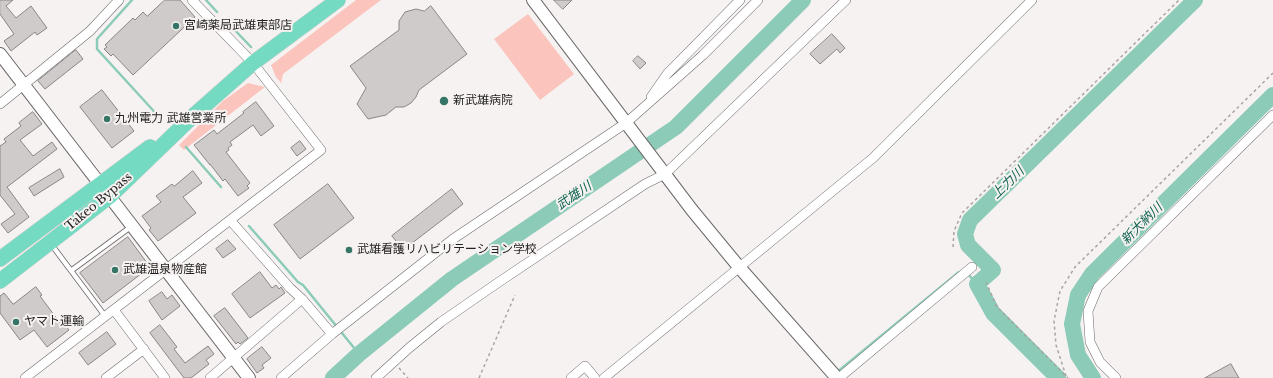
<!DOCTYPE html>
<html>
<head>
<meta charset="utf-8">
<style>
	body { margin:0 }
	canvas { display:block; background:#f6f2f1 }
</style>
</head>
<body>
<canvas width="1273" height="378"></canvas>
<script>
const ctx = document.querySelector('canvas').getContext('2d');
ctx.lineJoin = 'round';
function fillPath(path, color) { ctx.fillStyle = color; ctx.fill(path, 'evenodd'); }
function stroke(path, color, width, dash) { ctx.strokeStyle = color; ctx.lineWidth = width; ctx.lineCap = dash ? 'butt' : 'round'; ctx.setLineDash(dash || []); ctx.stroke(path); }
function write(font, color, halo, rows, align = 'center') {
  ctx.font = font + ' "Libre Baskerville","Noto Sans JP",serif'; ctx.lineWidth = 4; ctx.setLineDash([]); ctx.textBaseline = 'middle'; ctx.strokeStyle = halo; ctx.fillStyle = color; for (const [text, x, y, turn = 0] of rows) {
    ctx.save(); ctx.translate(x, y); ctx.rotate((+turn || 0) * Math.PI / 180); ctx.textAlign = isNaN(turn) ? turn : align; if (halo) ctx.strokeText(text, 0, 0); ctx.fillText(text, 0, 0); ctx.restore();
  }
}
fillPath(new Path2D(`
	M356 0H381L283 74 281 83 276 77 271 65Z
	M528 14 574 74 540 100 494 39Z
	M248 83 265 87 184 150 179 145 223 101Z`), '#fbc5be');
stroke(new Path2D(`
	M132 0 97 39V49L161 119
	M206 0 217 12
	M229 24 251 47
	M186 147 221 187
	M249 226 298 282 303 285 359 354
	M967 273 977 284
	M836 373 959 272`), '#8ccbb8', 2.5);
stroke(new Path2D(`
	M333 378 359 354 452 279 676 127 803 0
	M1058 378 993 313 977 284 993 270 968 245 965 234 970 220 1195 0
	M1093 378 1078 355 1072 324 1078 295 1092 274 1273 95`), '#8ccbb8', 16);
const building = new Path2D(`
	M0 0H13L6 6 16 18 31 6 47 28 37 35 35 32 11 51 4 41 14 34 0 14Z
	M165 0H180L195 17 133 75 113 54 111 56 104 49 107 47 105 45 133 18 135 20 143 12 147 16Z
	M554 0H572L563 9Z
	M431 6 467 54 419 90 416 97 411 103 404 107H396L386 115 368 119 357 104 366 88 350 66 399 30V21L405 12 416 9 424 11Z
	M832 34 845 48 840 53 837 49 820 64 810 54Z
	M76 50 83 59 45 89 38 81Z
	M638 56 646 63 640 69 633 61Z
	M102 90 134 131 112 148 80 107Z
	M256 102 274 126 261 136 253 125 230 142 232 145 228 148 229 150 226 152 250 183 247 186 249 188 238 196 225 179 223 181 210 164V165L194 145 214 130 217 134 244 113 243 112Z
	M33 112 42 124 20 140 33 156 52 142 57 149 7 187 29 217 8 233 1 224 15 214 0 195V146L6 142 4 139 21 126 19 123Z
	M300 141 306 149 297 156 291 148Z
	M60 169 64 177 34 196 29 188Z
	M193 171 202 183 183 197 196 213 158 241 149 230 151 228 142 216 161 202 156 196 172 184 174 186Z
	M328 184 354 218 300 259 274 225Z
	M452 189 463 204 403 250 392 236Z
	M128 237 150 267 103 303 80 273Z
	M228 240 236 249 223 258 216 249Z
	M260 272 272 288 276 285 279 289 281 287 285 293 250 318 232 294Z
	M36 287 42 295 40 296 60 323 62 321 69 330 47 347 34 330 20 340 0 313V296L4 293 13 304Z
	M162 292 167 299 172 295 180 306 162 320 149 301Z
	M225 308 248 338 240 344 238 342 236 344 214 316Z
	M160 325 177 347 174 349 185 363 208 346 214 354 206 360 209 364 191 378H184L150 333Z
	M107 332 116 344 88 365 79 353Z
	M262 347 271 358 262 365 264 368 257 373 247 359Z
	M1231 364 1239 378H1205Z`);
fillPath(building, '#cfcbcb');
stroke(building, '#8a8686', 1);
const service = new Path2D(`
	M51 244 105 316
	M72 270 132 226`);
const minor = new Path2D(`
	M651 97 667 74 740 0
	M0 104 90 31 119 0
	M302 299 332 334
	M114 310 165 378
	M25 378 321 150 253 63 192 0
	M106 378 144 349
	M210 378 302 299 290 288 230 220
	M281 378 332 334 453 239 626 123 703 55 758 0
	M376 378 409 348 441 322 496 284 645 184 665 174 846 0
	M571 378 585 366 595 378
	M604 378 873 158 1032 0
	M839 378 972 267
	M1116 378 1100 362 1090 342 1088 311 1098 287 1273 115`);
const tertiary = new Path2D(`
	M533 0 692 210 739 267 837 378
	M0 54 249 378`);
const trunk = new Path2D(`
	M0 259 150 147
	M0 281 110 196 193 116 253 63 338 0`);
stroke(service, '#6c6868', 6);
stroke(minor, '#6c6868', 10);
stroke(tertiary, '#6c6868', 14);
stroke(trunk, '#cecece', 16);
stroke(new Path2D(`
	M953 247 954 231 962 213 1179 0
	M986 282 997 307 1068 378
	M399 368 408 378
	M1066 376 1056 345 1054 321 1060 291 1075 267 1273 73
	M479 378 515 295`), '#a8a4a4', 1.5, [3, 3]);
stroke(service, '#fff', 4.5);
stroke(minor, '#fff', 9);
stroke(tertiary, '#fff', 12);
stroke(trunk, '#74dbc2', 15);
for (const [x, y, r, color] of [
	[176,26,4,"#347565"],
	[444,101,5,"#347565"],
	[107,119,4,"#347565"],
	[349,250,4,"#347565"],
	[115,270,4,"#347565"],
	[16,322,4,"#347565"]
]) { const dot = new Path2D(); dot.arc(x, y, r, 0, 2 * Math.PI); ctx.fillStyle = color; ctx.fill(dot); stroke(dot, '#f6f2f1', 1.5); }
write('12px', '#211f1f', '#f6f2f1', [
	["宮崎薬局武雄東部店",184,26],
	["新武雄病院",453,101],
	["九州電力 武雄営業所",115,119],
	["武雄看護リハビリテーション学校",357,250],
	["武雄温泉物産館",123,270],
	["ヤマト運輸",24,322]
], 'left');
write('12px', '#211f1f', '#f6f2f1', [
	["Takeo Bypass",99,202,-40]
]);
write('italic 13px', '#136453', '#f6f2f1', [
	["上力川",1008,183,-44],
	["武雄川",574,196,-34],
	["新大納川",1142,224,-45]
]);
</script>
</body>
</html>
